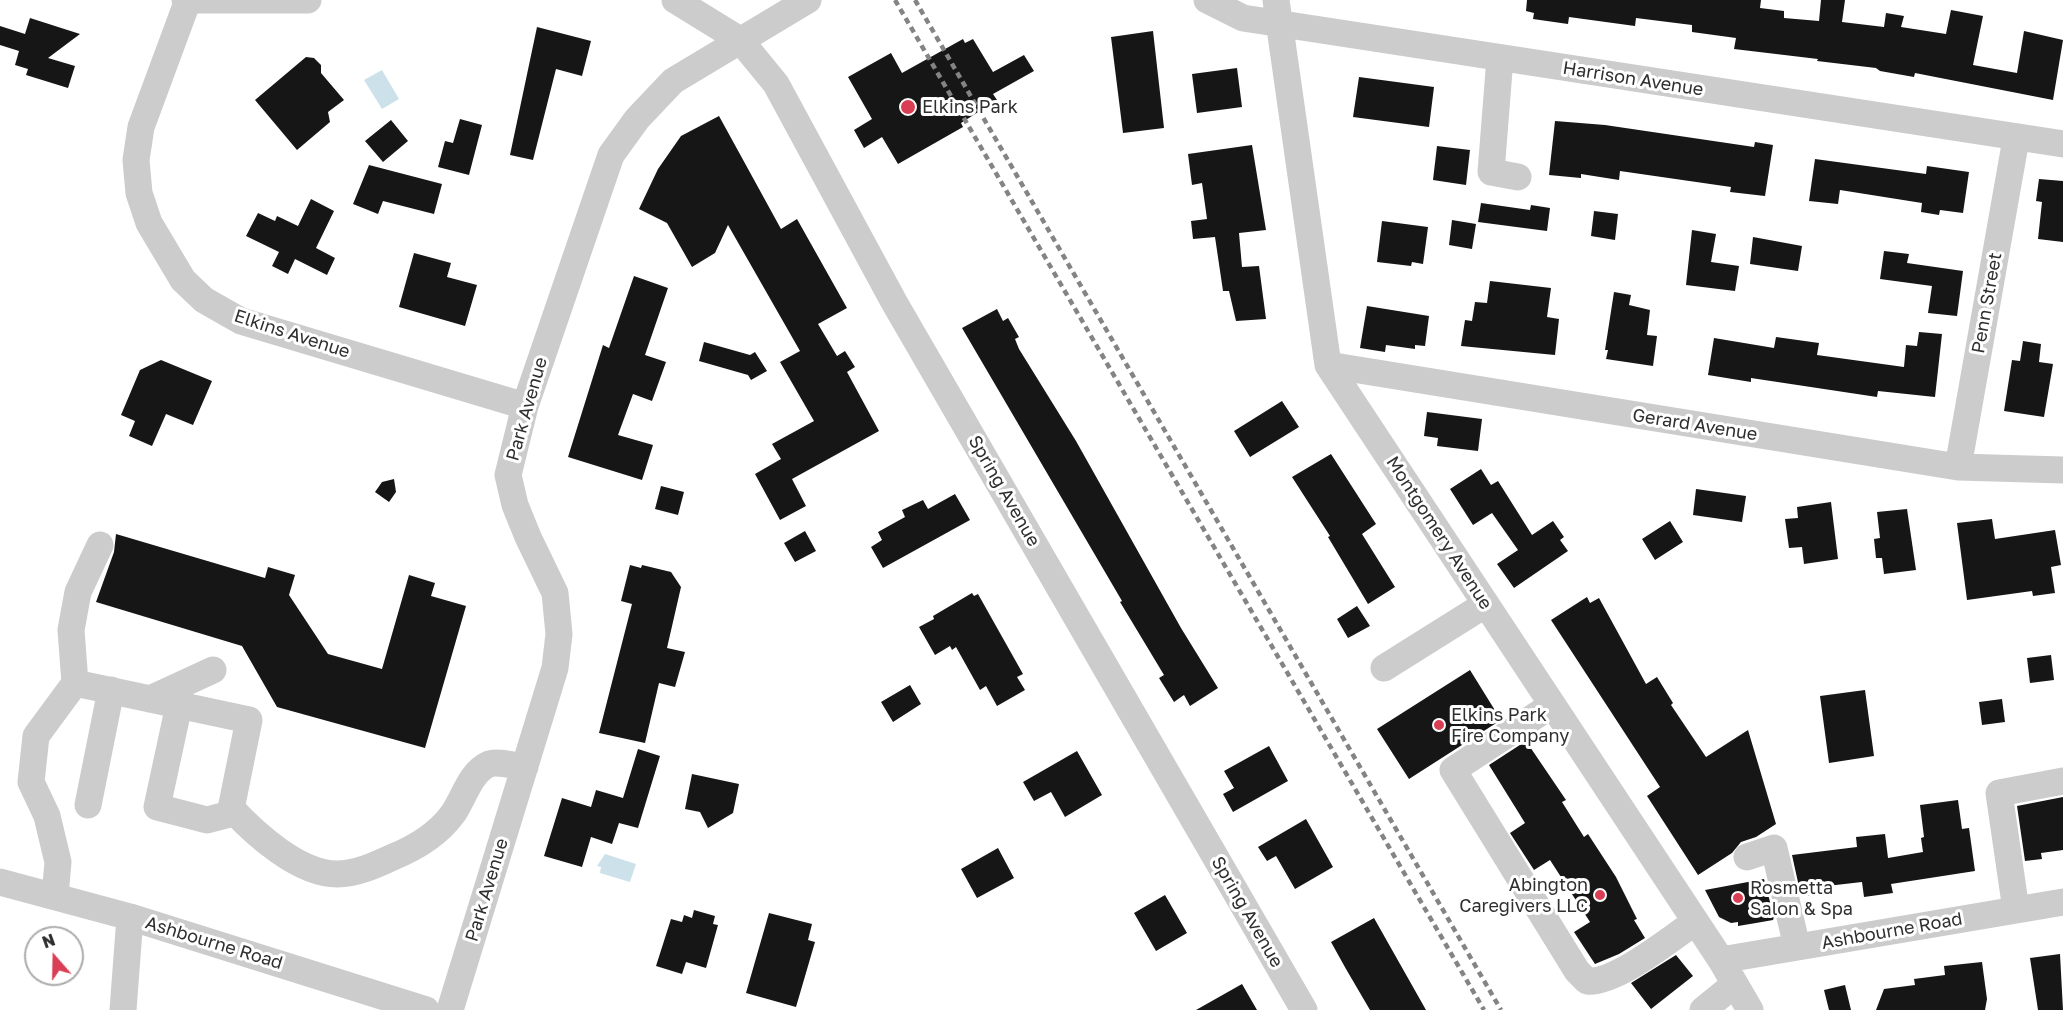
<!DOCTYPE html>
<html>
<head>
<meta charset="utf-8">
<style>
	body { margin:0 }
	#map { position:relative; width:2063px; height:1010px; overflow:hidden; background:#fff; font-family:"Golos Text",sans-serif }
	canvas { display:block }
	.north { position:absolute; left:24px; top:926px; width:60px; height:60px; box-sizing:border-box; background:#fff; border:2px solid #acacac; border-radius:50%; rotate:340deg; font-size:16px; font-weight:700; line-height:24px; text-align:center; color:#2f2f2f }
	.north::after { content:''; display:block; margin:auto; width:21px; height:27px; background:#da3e55; clip-path:polygon(50% 0,100% 100%,50% 72%,0 100%) }
</style>
</head>
<body>
<div id="map">
<canvas width="2063" height="1010"></canvas>
<div class="north">N</div>
</div>
<script>
const ctx = document.querySelector('canvas').getContext('2d');
ctx.lineJoin = 'round';
function fillPath(path, color) { ctx.fillStyle = color; ctx.fill(path, 'evenodd'); }
function stroke(path, color, width, dash) { ctx.strokeStyle = color; ctx.lineWidth = width; ctx.lineCap = dash ? 'butt' : 'round'; ctx.setLineDash(dash || []); ctx.stroke(path); }
function write(font, color, halo, rows, align = 'center') {
  ctx.font = font + ' "Golos Text",sans-serif'; ctx.lineWidth = 6; ctx.setLineDash([]); ctx.textBaseline = 'middle'; ctx.strokeStyle = halo; ctx.fillStyle = color; for (const [text, x, y, turn = 0] of rows) {
    ctx.save(); ctx.translate(x, y); ctx.rotate((+turn || 0) * Math.PI / 180); ctx.textAlign = isNaN(turn) ? turn : align; if (halo) ctx.strokeText(text, 0, 0); ctx.fillText(text, 0, 0); ctx.restore();
  }
}
fillPath(new Path2D(`
	M382 70 399 99 382 109 364 80Z
	M605 854 636 864 630 882 600 873 601 867 597 866Z`), '#cce1ea');
fillPath(new Path2D(`
	M1527 0H1761L1760 8 1784 11V18L1819 21 1821 0H1845L1842 22 1884 27 1886 13 1904 16 1901 27 1946 34 1951 10 1983 16 1973 65 2017 73 2024 31 2063 40 2053 100 1915 73 1914 77 1880 71 1876 68 1817 61 1818 59 1734 49 1736 38 1692 32V25L1636 18 1635 26 1569 17 1568 24 1533 19 1534 13 1526 11Z
	M30 18 80 34 48 58 75 66 68 88 26 75 28 69 15 65 19 51 0 45V26L25 34Z
	M537 27 591 41 582 76 556 69 533 160 510 155Z
	M1153 31 1164 128 1123 133 1111 37Z
	M963 39 965 43 973 39 993 72 1024 55 1034 71 993 94 997 100 961 123 963 127 898 164 882 137 864 148 854 130 872 119 848 77 891 53 902 73Z
	M306 57 314 58 321 65V73L344 100 328 112 330 122 297 150 255 100Z
	M1237 68 1242 107 1197 113 1192 74Z
	M1359 77 1434 87 1429 127 1353 117Z
	M719 116 781 229 797 219 847 308 818 324 837 356 845 351 855 367 847 372 879 431 792 479 806 506 780 520 755 474 781 459 772 444 814 421 780 362 800 351 728 225 715 253 692 267 667 223 639 209 658 169 681 136Z
	M460 119 482 125 469 175 438 167 445 141 453 143Z
	M391 120 408 141 383 162 365 141Z
	M1555 121 1605 125 1754 147 1755 142 1773 145 1765 196 1730 192 1731 187 1620 171 1619 180 1581 174V178L1549 175Z
	M1252 145 1266 230 1239 233 1242 267 1259 266 1266 319 1236 321 1229 291H1223L1215 237 1193 239 1191 221 1207 219 1202 183 1192 185 1188 154Z
	M1437 146 1470 150 1466 185 1433 180Z
	M1815 159 1926 174 1927 166 1969 172 1963 213 1940 210 1939 215 1921 212 1922 203 1840 190 1838 204 1809 201Z
	M369 165 442 184 434 214 383 201 378 214 353 204Z
	M2039 179 2063 181V242L2038 239 2042 202 2036 201Z
	M311 199 334 211 316 248 335 258 327 275 295 259 288 274 272 266 279 252 246 236 258 213 275 221 277 216 298 226Z
	M1481 203 1530 210 1531 205 1550 208 1547 231 1478 222Z
	M1594 211 1618 214 1615 240 1591 236Z
	M1452 220 1476 224 1472 249 1449 245Z
	M1382 221 1428 227 1423 264 1412 262 1411 266 1377 262Z
	M1692 230 1716 234 1711 262 1739 266 1735 291 1686 285Z
	M1753 237 1802 246 1798 271 1750 264Z
	M1884 251 1909 254 1907 263 1963 271 1957 316 1928 313 1932 286 1880 279Z
	M414 253 451 263 447 277 477 285 465 326 399 307Z
	M634 276 668 288 645 355 666 362 652 401 633 394 618 435 653 445 642 480 568 457 603 345 609 348Z
	M1490 281 1551 288 1547 317 1559 319 1555 355 1461 346 1465 320 1472 321 1475 302 1487 303Z
	M1614 292 1631 295 1629 305 1650 310 1647 335 1657 336 1653 366 1606 359 1608 350H1605Z
	M1367 306 1429 316 1425 346 1415 345V349L1386 345 1385 352 1360 348Z
	M997 309 1003 321 1008 318 1019 337 1015 339 1019 349 1076 441 1181 628 1218 688 1190 706 1184 695 1174 702 1159 678 1164 675 1120 602 1122 601 962 328Z
	M1919 332 1942 334 1935 397 1878 391 1877 397 1751 378V382L1708 375 1714 338 1774 348 1776 337 1819 343 1817 355 1904 367 1906 345 1917 346Z
	M2023 341 2041 344 2039 362 2053 364 2044 417 2004 411 2012 360 2020 361Z
	M704 342 750 355 755 352 767 371 751 380 748 375 699 361Z
	M161 360 212 381 193 425 166 414 152 446 129 436 135 421 121 415 140 370Z
	M1282 401 1299 427 1250 457 1234 431Z
	M1427 412 1482 419 1478 451 1437 446 1438 438 1424 436Z
	M1331 454 1376 524 1362 534 1395 587 1368 604 1328 537 1330 536 1292 477Z
	M1481 469 1491 485 1498 481 1532 535 1553 521 1564 537 1560 540 1568 551 1514 588 1497 564 1518 550 1492 513 1473 525 1450 489Z
	M394 479 396 492 389 502 375 492 382 482Z
	M661 486 684 492 678 515 655 509Z
	M1696 489 1746 496 1742 522 1693 515Z
	M955 494 970 520 883 568 871 547 882 540 878 532 905 517 902 510 923 500 928 509Z
	M1831 502 1838 559 1804 564 1802 547 1789 548 1785 519 1798 518 1797 507Z
	M1907 509 1916 570 1884 574 1882 558H1876L1874 539 1880 538 1877 512Z
	M1992 519 1995 539 2055 530 2061 565 2051 567 2055 593 2033 596 2032 591 1967 600 1957 523Z
	M1670 521 1683 542 1655 560 1642 539Z
	M805 531 816 551 795 562 784 543Z
	M116 534 265 578 268 567 295 575 289 595 328 654 382 669 409 575 435 583 431 596 466 606 425 748 277 707 242 646 96 602 114 552Z
	M630 565 641 568 642 565 671 572 681 587 667 648 685 652 675 687 659 683 645 743 599 733 632 604 621 601Z
	M972 593 974 596 978 594 1023 674 1017 677 1025 690 997 706 986 686 980 690 956 647 952 650 950 646 935 655 919 627 934 619 933 616Z
	M1587 597 1590 603 1599 598 1646 684 1657 677 1673 703 1671 705 1706 757 1748 730 1776 824 1756 837 1741 842 1732 853 1698 875 1647 796 1660 787 1551 620Z
	M1357 606 1370 626 1348 638 1337 619Z
	M2051 655 2054 680 2030 683 2027 658Z
	M1470 670 1501 720 1409 779 1377 729Z
	M910 685 921 704 893 722 881 702Z
	M1865 690 1874 756 1829 763 1820 696Z
	M2002 699 2005 722 1982 725 1979 702Z
	M1526 741 1566 800 1562 802 1584 837 1588 834 1616 877 1637 919 1634 920 1645 938 1619 954 1595 964 1574 932 1590 922 1550 860 1534 870 1510 833 1525 823 1489 765Z
	M1269 746 1288 781 1233 812 1223 794 1234 788 1224 771Z
	M638 749 660 756 638 828 619 823 612 844 591 837 582 867 544 856 562 798 591 807 596 790 623 798Z
	M1077 751 1102 795 1065 817 1051 792 1034 801 1023 782Z
	M692 774 739 784 733 813 708 828 700 812 685 809Z
	M2063 797V850L2041 853 2042 859 2025 861 2017 806Z
	M1958 800 1962 829 1969 828 1975 871 1891 884 1893 893 1864 897 1862 882 1827 886 1822 894 1801 896 1792 855 1857 847 1856 837 1885 834 1888 858 1923 852 1921 838 1924 837 1920 805Z
	M1306 819 1333 867 1295 889 1276 856 1267 861 1258 847Z
	M998 848 1014 878 977 898 961 869Z
	M1764 879 1774 917 1773 920 1756 923 1738 926V922L1731 923 1719 917 1705 890Z
	M1165 895 1187 933 1156 951 1134 913Z
	M694 910 715 916 713 924 718 925 706 968 686 962 682 974 656 966 671 919 682 922 684 915 692 918Z
	M769 913 812 924 808 940 815 942 796 1007 746 993Z
	M1374 918 1426 1010H1370L1346 969 1331 942Z
	M2060 954 2063 1010H2038L2030 958Z
	M1676 955 1693 976 1651 1009 1631 983Z
	M1982 962 1987 999 1985 1010H1876L1884 989 1915 985 1914 979 1945 975 1944 966Z
	M1242 984 1257 1010H1196Z
	M1845 985 1851 1010H1829L1824 990Z`), '#161616');
stroke(new Path2D(`
	M185 0H308
	M188 0 141 127 136 160 139 193 149 223 183 280 204 300 241 321 525 406
	M675 0 740 40 776 84 894 302 1304 1010
	M1207 0 1243 18 2063 144
	M1276 0 1328 365 1721 960 1750 1010
	M1500 58 1491 172 1518 177
	M1328 365 1958 467 2063 470
	M1958 467 2016 139
	M1384 668 1486 604
	M75 683 249 720 230 814 207 820 157 807 179 705
	M150 699 213 670
	M1552 705 1453 770 1577 971 1587 981C1615 984 1670 939 1695 922
	M88 805 111 690
	M231 808C255 834 299 874 337 874 356 874 376 865 393 857 415 848 437 835 452 815 464 799 469 773 489 764 498 761 515 766 525 767
	M1747 857 1774 848 1797 947
	M0 882 130 917 426 1010
	M55 896 58 862 47 816 31 782 36 736 75 683 71 630 78 592 100 545
	M2016 910 1999 793 2063 781
	M1721 960 2063 902
	M123 1010 130 917
	M450 1010 555 668 559 634 555 593 528 537 515 505 508 475 525 406 611 155 637 119 673 81 808 0
	M1703 1010 1735 984`), '#ccc', 27);
stroke(new Path2D(`
	M895 0 1484 1010
	M915 0 1501 1010`), '#848484', 4.5, [6, 4.5]);
for (const [x, y, r, color] of [
	[908,107,8,"#da3e55"],
	[1439,725,6,"#da3e55"],
	[1600,895,6,"#da3e55"],
	[1738,898,6,"#da3e55"]
]) { const dot = new Path2D(); dot.arc(x, y, r, 0, 2 * Math.PI); ctx.fillStyle = color; ctx.fill(dot); stroke(dot, '#fff', 2); }
write('18px', '#2f2f2f', '#fff', [
	["Harrison Avenue",1633,79,9],
	["Penn Street",1987,303,-80],
	["Elkins Avenue",292,334,18],
	["Park Avenue",527,409,-74],
	["Gerard Avenue",1695,425,9],
	["Spring Avenue",1004,491,60],
	["Montgomery Avenue",1439,533,57],
	["Park Avenue",487,890,-73],
	["Spring Avenue",1247,912,60],
	["Ashbourne Road",1892,931,-10],
	["Ashbourne Road",214,943,17]
]);
write('18px', '#2f2f2f', '#fff', [
	["Elkins Park",922,107],
	["Elkins Park",1451,715],
	["Fire Company",1451,736],
	["Abington",1588,885,"right"],
	["Caregivers LLC",1588,906,"right"],
	["Rosmetta",1750,888],
	["Salon & Spa",1750,909]
], 'left');
</script>
</body>
</html>
